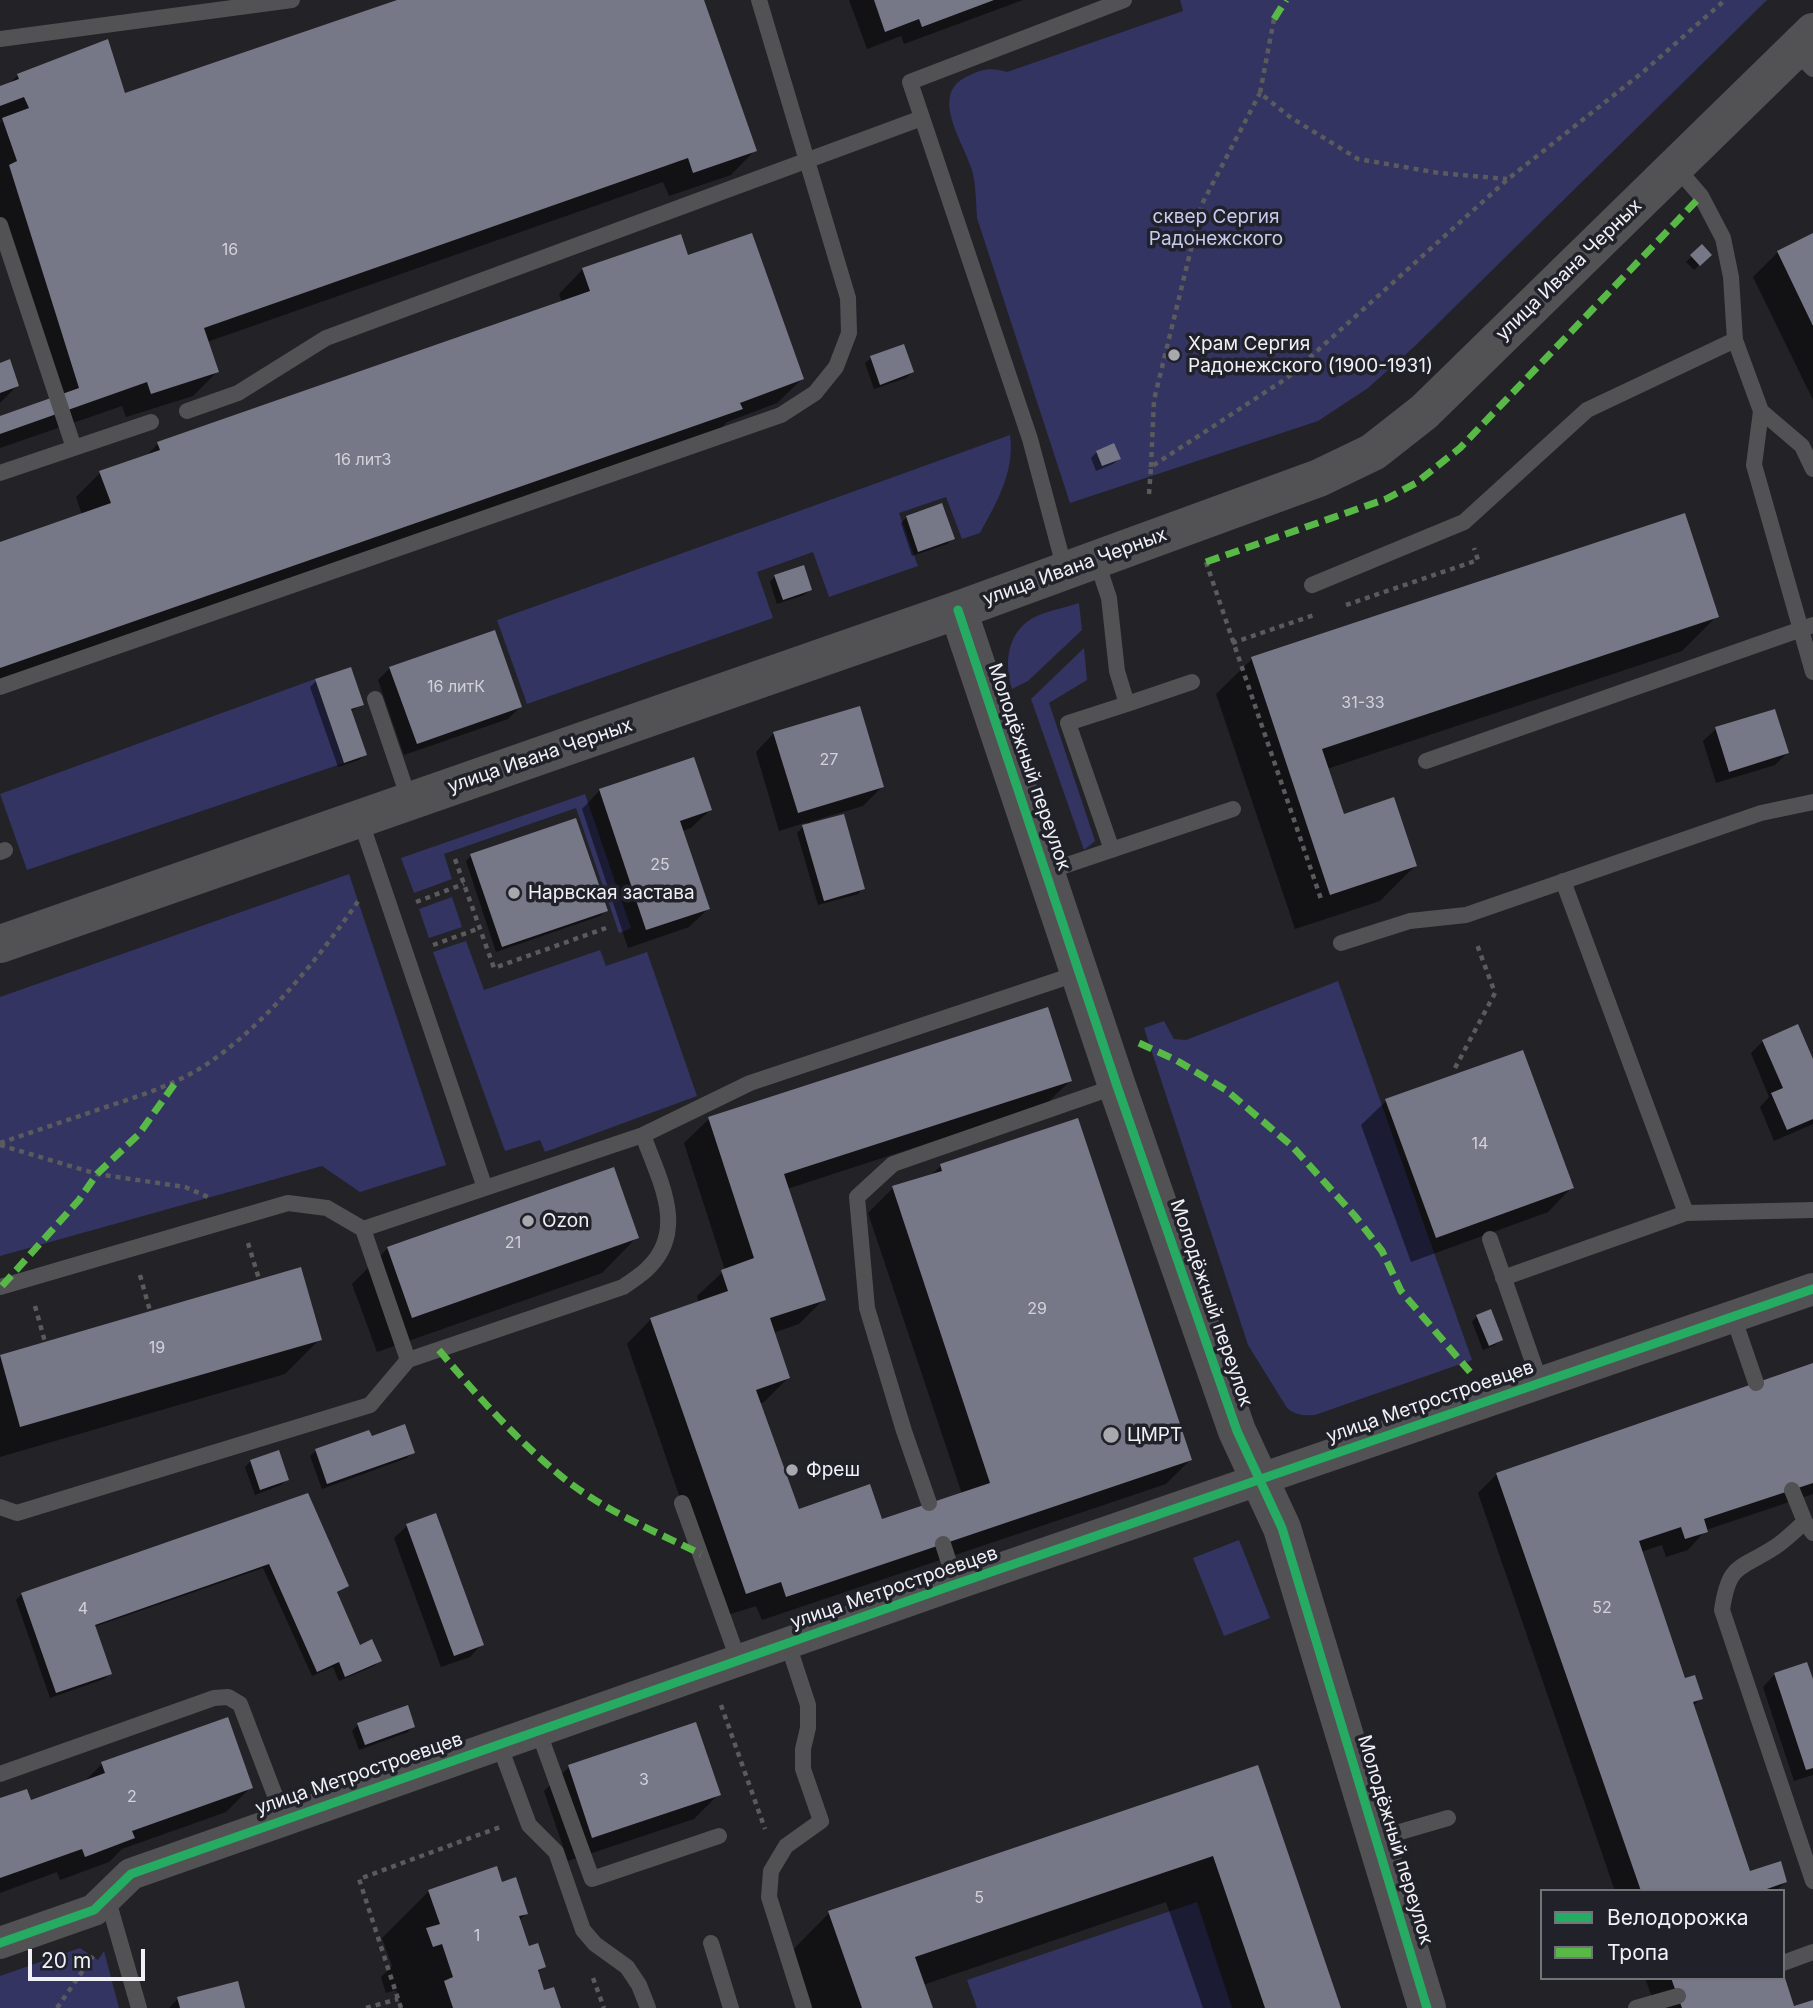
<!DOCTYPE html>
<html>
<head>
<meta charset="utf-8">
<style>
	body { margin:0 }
	#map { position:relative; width:1813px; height:2008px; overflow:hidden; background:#222227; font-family:Inter,sans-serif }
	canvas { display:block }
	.legend { position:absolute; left:1540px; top:1889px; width:245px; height:91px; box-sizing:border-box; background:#202129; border:2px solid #73747b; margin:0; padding:9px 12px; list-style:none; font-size:21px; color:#f0f1f6 }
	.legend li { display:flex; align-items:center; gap:14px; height:35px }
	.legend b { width:35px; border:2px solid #73747b }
	.scale { position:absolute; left:28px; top:1949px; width:117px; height:32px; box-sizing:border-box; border:4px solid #f0f1f6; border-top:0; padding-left:9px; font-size:21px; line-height:24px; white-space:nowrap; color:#f0f1f6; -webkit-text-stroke:5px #202129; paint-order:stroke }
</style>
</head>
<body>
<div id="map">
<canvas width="1813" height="2008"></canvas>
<ul class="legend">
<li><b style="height:9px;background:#26ab63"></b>Велодорожка</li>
<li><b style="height:9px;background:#58b947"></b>Тропа</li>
</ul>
<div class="scale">20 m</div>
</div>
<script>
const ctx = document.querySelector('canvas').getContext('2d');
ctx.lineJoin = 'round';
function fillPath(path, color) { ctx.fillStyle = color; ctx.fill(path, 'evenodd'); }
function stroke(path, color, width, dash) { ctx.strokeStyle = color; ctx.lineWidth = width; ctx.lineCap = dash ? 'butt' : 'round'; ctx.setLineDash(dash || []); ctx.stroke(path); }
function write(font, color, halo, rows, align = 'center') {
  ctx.font = font + ' Inter,sans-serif'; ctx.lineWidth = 7; ctx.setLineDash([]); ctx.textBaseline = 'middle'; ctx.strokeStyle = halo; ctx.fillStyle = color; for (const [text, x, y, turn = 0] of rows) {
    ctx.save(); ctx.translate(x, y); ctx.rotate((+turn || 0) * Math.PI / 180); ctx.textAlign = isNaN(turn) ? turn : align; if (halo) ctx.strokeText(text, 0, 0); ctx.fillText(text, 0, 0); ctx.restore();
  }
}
fillPath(new Path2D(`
	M1180 0H1767L1415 346 1368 388 1318 421 1070 503 977 218C976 203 976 185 972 170 964 143 929 95 966 77 982 69 990 67 1007 72L1183 11Z
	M1010 435C1015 471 997 502 980 533L962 539 946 497 899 513 918 566 829 597 813 552 757 572 773 618 527 704 497 620Z
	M1079 603 1082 630 1028 681 1012 689C1004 664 1007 634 1031 619 1045 611 1064 608 1079 603Z
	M1084 648 1087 680 1049 703 1095 841 1084 850 1031 699Z
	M315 679 344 763 27 870 0 794Z
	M585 794 631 928 619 933 576 808 444 854 452 879 414 893 401 858Z
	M349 874 446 1165 360 1192 322 1166 0 1256V997Z
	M452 897 462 927 429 938 419 909Z
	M466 941 484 990 600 950 606 966 647 952 697 1096 545 1152 540 1140 505 1151 433 952Z
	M1338 981 1472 1360 1315 1415C1303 1416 1296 1415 1287 1408L1248 1345 1144 1028 1164 1021 1174 1039 1186 1040Z
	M1239 1540 1270 1618 1224 1636 1193 1558Z
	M1197 1902 1232 2008H977L967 1980Z
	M80 1948 98 1960 104 1951 119 2008H0V1976Z`), '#333462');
fillPath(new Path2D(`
	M403 0H702L755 150 731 175 669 196 663 182 207 342 217 372 193 396 126 417 122 406 0 448V418L51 400 0 238V123L4 119 0 121V88L8 85 18 75 124 95Z
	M849 0H1023L904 44 901 36 867 49Z
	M1813 235V400L1753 277 1778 252Z
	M1702 246 1710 255 1694 270 1686 262Z
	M687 257 802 379 777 403 727 422 716 433 0 683V544L82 515 76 497 100 473 145 457 158 444 562 303 559 294 583 269Z
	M871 358 912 372 906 378 874 389 865 363Z
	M0 365 17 386 0 403Z
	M1097 452 1119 459 1113 464 1096 471 1091 458Z
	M1684 515 1717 616 1682 651 1327 769 1342 816 1415 866 1380 901 1295 929 1216 694 1252 659Z
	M907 517 953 538 947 544 912 556 901 523Z
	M775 576 810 590 804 595 777 604 770 582Z
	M390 668 520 707 508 719 404 755 378 680Z
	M350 669 362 704 350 712 365 754 359 760 338 767 310 687 316 681Z
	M1716 729 1787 753 1775 765 1716 783 1703 741Z
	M774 733 882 787 863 806 809 822 863 888 858 894 818 905 797 833 808 822 779 831 756 752Z
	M600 790 710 810 691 828 682 831 708 909 689 927 628 948 582 809Z
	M471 856 606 911 600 916 496 952 466 861Z
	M1763 1041 1813 1063V1124L1774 1141 1760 1107 1769 1097 1751 1053Z
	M1070 1081 1045 1105 787 1189 824 1299 799 1324 773 1333 788 1378 764 1402 759 1404 798 1512 881 1521 962 1494 868 1213 893 1188 930 1176 941 1166 1190 1460 1166 1484 762 1620 756 1606 721 1617 627 1344 651 1319 699 1303 697 1296 725 1270 684 1143 709 1119Z
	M1386 1101 1572 1187 1548 1212 1411 1262 1361 1125Z
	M613 1169 637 1237 602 1273 377 1352 352 1284 387 1249Z
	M300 1269 320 1339 285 1374 0 1457V1356Z
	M1477 1316 1501 1340 1495 1345 1483 1350 1472 1322Z
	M1813 1365V1494L1706 1530 1688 1550 1666 1557 1662 1545 1641 1552 1684 1681 1701 1698 1693 1706 1749 1873 1786 1881 1776 1891H1615L1478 1493 1497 1474Z
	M316 1451 413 1452 407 1458 322 1489 310 1456Z
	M251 1461 287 1480 281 1485 255 1495 245 1467Z
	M307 1495 347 1586 336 1594 359 1647 380 1660 374 1666 339 1681 333 1667 312 1676 263 1568 94 1627 110 1674 104 1679 50 1698 16 1600 22 1594Z
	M435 1515 482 1644 470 1657 441 1667 394 1538 407 1526Z
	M1775 1674 1813 1684V1775L1794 1781 1763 1687Z
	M358 1725 413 1726 408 1732 359 1750 352 1731Z
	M102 1764 251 1787 226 1812 122 1849 109 1862 60 1880 57 1872 0 1893V1800L30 1802 83 1783Z
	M569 1767 719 1794 694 1819 568 1861 544 1791Z
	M1256 1767 1339 2008H1203L1166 1902 923 1985 931 2008H799L783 1960 829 1913Z
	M501 1885 526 1913 519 1921 528 1948 544 1966 537 1974 543 1993 559 2008H402L396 1990 386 1993 381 1977 392 1966 382 1938 429 1891Z
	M1645 1978H1783L1793 2008 1813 2002V2008H1656Z
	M178 1999 243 2008H169Z`), '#0007');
fillPath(new Path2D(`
	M397 0H704L757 151 693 173 688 158 204 328 219 372 151 394 147 382 0 434V416L79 388 9 165 17 161 2 118 29 108 24 97 0 106V86L19 79 17 74 108 39 125 93Z
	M874 0H994L922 27 919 19 885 32Z
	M752 233 804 379 740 403 743 409 0 668V542L111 503 99 471 160 450 157 442 590 291 582 268 681 234 688 255Z
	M1813 233V326L1777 251Z
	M1702 244 1712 255 1700 266 1690 255Z
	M904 344 914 372 880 385 870 356Z
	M10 359 19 386 0 393V363Z
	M1114 443 1121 459 1102 466 1096 451Z
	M942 503 955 539 918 552 906 516Z
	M1685 513 1719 617 1322 749 1344 814 1394 797 1417 866 1330 895 1251 657Z
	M804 565 812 590 783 600 774 575Z
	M495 630 522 707 417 744 389 667Z
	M351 667 364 705 351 709 367 755 344 763 315 679Z
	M860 706 884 787 798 813 773 732Z
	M1775 709 1789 753 1729 772 1715 727Z
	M694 757 712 810 680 821 710 909 646 930 599 789Z
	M844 814 865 889 824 901 802 825Z
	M576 818 608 911 502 947 470 854Z
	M1048 1007 1072 1081 784 1174 826 1300 770 1318 790 1378 756 1390 799 1509 870 1484 882 1519 990 1483 892 1186 942 1171 940 1164 1078 1118 1192 1460 786 1597 781 1582 746 1594 650 1318 728 1291 721 1270 754 1258 708 1117Z
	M1798 1024 1813 1059V1119L1787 1130 1771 1093 1783 1088 1762 1040Z
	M1523 1050 1574 1188 1436 1238 1385 1099Z
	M614 1167 639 1238 412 1318 387 1247Z
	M301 1267 322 1340 20 1427 0 1355Z
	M1491 1309 1503 1340 1489 1346 1476 1315Z
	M1813 1363V1483L1704 1519 1708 1532 1685 1539 1681 1527 1639 1541 1685 1678 1695 1675 1703 1699 1693 1702 1750 1871 1781 1861 1787 1882 1761 1891H1641L1496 1473Z
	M405 1424 415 1453 327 1484 315 1449 369 1430 372 1436Z
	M279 1450 289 1480 260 1490 250 1460Z
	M308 1493 349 1586 337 1592 360 1645 372 1639 382 1661 345 1677 339 1662 317 1672 269 1564 95 1625 112 1674 56 1693 21 1593Z
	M436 1513 484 1645 454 1656 406 1524Z
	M1807 1662 1813 1679V1768L1806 1770 1774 1673Z
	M408 1705 415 1727 365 1745 357 1723Z
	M228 1717 253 1788 132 1831 135 1838 85 1857 82 1849 0 1878V1798L27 1789 31 1800 86 1780 105 1773 101 1762Z
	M696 1722 721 1795 592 1838 568 1765Z
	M1258 1765 1341 2008H1265L1213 1856 915 1957 933 2008H862L828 1911Z
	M497 1866 502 1882 516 1877 528 1914 519 1916 529 1946 538 1943 546 1967 538 1970 544 1990 554 1987 561 2008H453L444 1981 453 1977 442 1944 433 1947 426 1928 440 1924 428 1890Z
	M1671 1978H1785L1794 2006 1813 2000V2008H1682Z
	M238 1981 245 2008H180L177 1997Z`), '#777887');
stroke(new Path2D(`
	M1274 19 1260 93 1290 117 1358 159 1439 173 1507 179
	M1151 467 1154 400 1202 204 1260 93
	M1149 494 1151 467 1287 378 1508 179 1643 72 1725 0
	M1206 562 1321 899
	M1346 605 1478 560 1474 548
	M1232 643 1317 614
	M455 859 494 968 606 928
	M416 902 464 884
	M433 945 480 928
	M1455 1068 1495 993 1476 942
	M0 1143C35 1131 71 1119 106 1107 139 1096 174 1085 204 1066 265 1026 318 959 359 900
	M0 1145 97 1174 185 1187 208 1197
	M248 1243 259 1279
	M140 1275 150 1311
	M35 1306 45 1342
	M721 1705 765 1829
	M593 1978 604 2008
	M57 2008 93 1956
	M366 2008 398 1999
	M401 2008 359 1879 500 1827`), '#5b5b5d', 4.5, [5, 5]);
stroke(new Path2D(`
	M0 39 292 0
	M1794 50 1813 69
	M1676 167 1701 196 1723 238 1731 277 1735 340 1761 411 1802 446 1813 469
	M0 225 74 448
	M187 411 238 393 326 338 922 118
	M1761 411 1754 465 1813 672
	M0 473 151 422
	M1096 559 1109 598 1117 671 1127 704 1068 723 1112 850
	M1065 570 1030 439 910 82 1124 0
	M1312 585 1464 522 1587 410 1735 340
	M0 687 781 415 815 393 836 367 849 333 848 298 759 0
	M375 699 410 802
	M1127 704 1192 682
	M1426 761 1813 625
	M360 819 485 1188
	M0 852 5 850
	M1046 872 1233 809
	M1563 881 1686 1213
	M1341 943 1410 921 1466 915 1761 813 1813 802
	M1490 1239 1540 1382
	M1503 1278 1686 1213 1813 1210
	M0 1287 288 1203 327 1208 363 1229 643 1135 750 1083 1079 973
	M1733 1316 1756 1383
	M408 1360 623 1287C631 1281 642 1275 649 1267 688 1228 658 1178 643 1135
	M1792 1490 1805 1522 1813 1533
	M682 1503 739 1662
	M929 1503 904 1431 867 1308 857 1197 893 1164 1117 1086
	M0 1507 17 1513 370 1405 408 1360 363 1229
	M1805 1522C1795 1530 1786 1540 1775 1547 1740 1570 1729 1562 1722 1610L1813 1881
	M943 1544 956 1584
	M788 1644 808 1705V1728L803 1749V1769L821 1821 786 1846 771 1871 769 1897 804 2008
	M538 1730 592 1879 719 1836
	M499 1744 529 1825 556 1852 583 1930 595 1944 627 1967 639 1985 648 2008
	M0 1774 214 1698 228 1697 240 1704 284 1819
	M1376 1839 1448 1818
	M107 1897 139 2008
	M711 1943 731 2008
	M1783 1963 1813 1952
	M1636 2008 1678 1996`), '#525254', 16);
stroke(new Path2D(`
	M0 1943 94 1910 131 1874 956 1584 1813 1289`), '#525254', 32);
stroke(new Path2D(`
	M958 610 1117 1086 1237 1431 1282 1528 1427 2008`), '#525254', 38);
stroke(new Path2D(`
	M0 944 958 610 1319 478 1373 452 1424 412 1813 32`), '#525255', 38);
stroke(new Path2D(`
	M1274 19 1286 0
	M1206 562 1386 499 1416 483 1460 448 1701 196
	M1139 1043 1176 1060 1226 1090 1292 1146 1355 1216 1382 1251 1401 1291 1470 1372
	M2 1286 79 1200 97 1174 139 1134 178 1079
	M439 1350C476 1395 516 1439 561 1476 601 1509 654 1531 701 1554`), '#58b947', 7, [14, 7]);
stroke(new Path2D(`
	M958 610 1117 1086 1237 1431 1282 1528 1427 2008
	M0 1943 94 1910 131 1874 956 1584 1813 1289`), '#26ab63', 9);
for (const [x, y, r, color] of [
	[1174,355,7,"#a8a9ae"],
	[514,893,7,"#a8a9ae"],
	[528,1221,7,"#a8a9ae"],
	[1111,1435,9,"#a8a9ae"],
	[792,1470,7,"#a8a9ae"]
]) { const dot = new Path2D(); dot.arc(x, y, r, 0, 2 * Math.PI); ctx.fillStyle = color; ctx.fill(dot); stroke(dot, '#202129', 2.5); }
write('16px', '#d2d3da', null, [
	["16",230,250],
	["16 литЗ",363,460],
	["16 литК",456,687],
	["31-33",1363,703],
	["27",829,760],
	["25",660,865],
	["14",1480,1144],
	["21",513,1243],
	["29",1037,1309],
	["19",157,1348],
	["52",1602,1608],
	["4",83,1609],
	["3",644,1780],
	["2",132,1797],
	["5",979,1898],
	["1",477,1936]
]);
write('19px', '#c6caef', '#202129', [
	["сквер Сергия",1216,217],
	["Радонежского",1216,239]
]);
write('19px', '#f0f1f6', '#202129', [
	["улица Ивана Черных",1569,270,-44],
	["улица Ивана Черных",1075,567,-20],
	["улица Ивана Черных",540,756,-19],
	["Молодёжный переулок",1029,767,71],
	["Молодёжный переулок",1211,1303,71],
	["улица Метростроевцев",1430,1402,-19],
	["улица Метростроевцев",894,1588,-19],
	["улица Метростроевцев",359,1774,-19],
	["Молодёжный переулок",1395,1840,73]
]);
write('19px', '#f0f1f6', '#202129', [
	["Храм Сергия",1188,344],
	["Радонежского (1900-1931)",1188,366],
	["Нарвская застава",528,893],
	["Ozon",542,1221],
	["ЦМРТ",1127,1435],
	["Фреш",806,1470]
], 'left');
</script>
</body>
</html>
